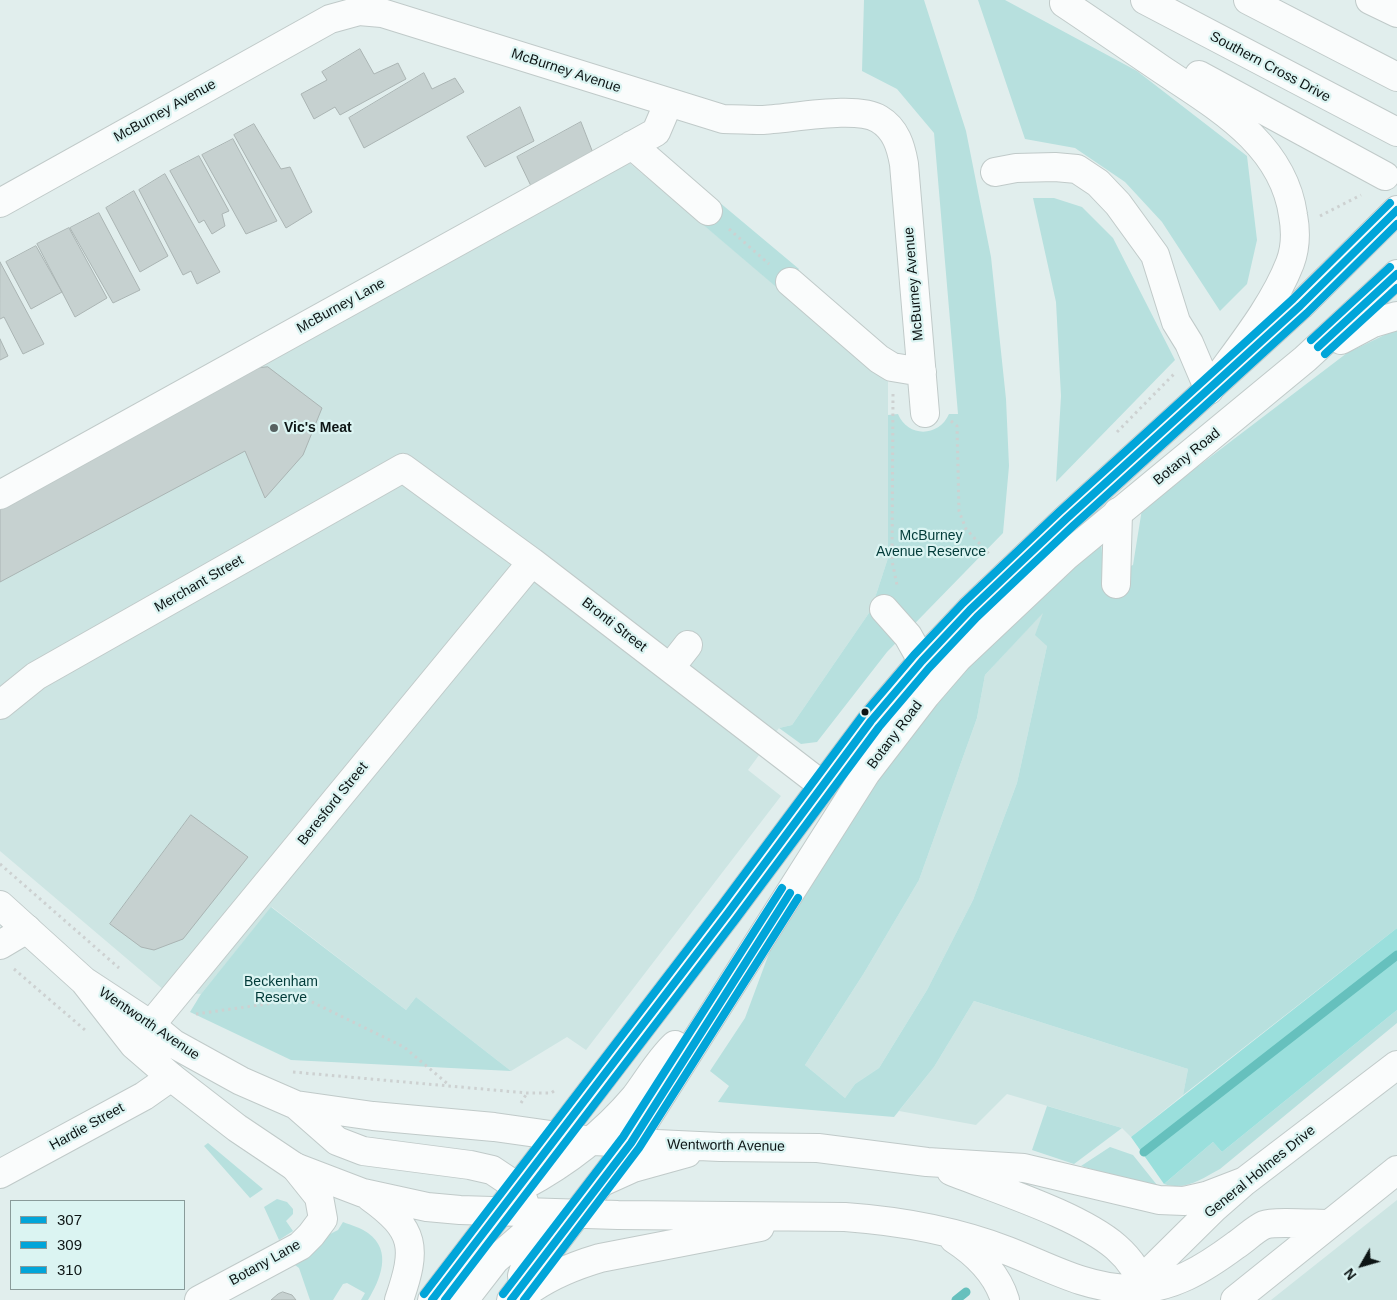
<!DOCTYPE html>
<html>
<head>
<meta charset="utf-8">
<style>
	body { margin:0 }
	#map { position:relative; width:1397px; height:1300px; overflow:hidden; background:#e1eeed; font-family:Helvetica,sans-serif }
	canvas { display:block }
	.legend { position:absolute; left:10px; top:1200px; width:175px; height:90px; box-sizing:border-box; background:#dbf4f2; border:1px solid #899b9a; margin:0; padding:6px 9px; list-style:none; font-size:15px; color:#0d1515 }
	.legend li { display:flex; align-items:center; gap:10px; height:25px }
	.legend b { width:25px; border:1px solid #899b9a }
	.north { position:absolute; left:1337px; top:1240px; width:50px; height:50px; -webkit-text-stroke:4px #dbf4f2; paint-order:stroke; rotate:232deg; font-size:14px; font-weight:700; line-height:20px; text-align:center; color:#0d1515 }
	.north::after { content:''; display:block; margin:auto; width:18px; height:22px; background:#0d1515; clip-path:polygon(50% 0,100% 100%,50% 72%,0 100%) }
</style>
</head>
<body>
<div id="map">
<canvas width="1397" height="1300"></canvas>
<ul class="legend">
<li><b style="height:6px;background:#01a5d9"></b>307</li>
<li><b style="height:6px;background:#01a5d9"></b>309</li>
<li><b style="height:6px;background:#01a5d9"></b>310</li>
</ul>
<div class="north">N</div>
</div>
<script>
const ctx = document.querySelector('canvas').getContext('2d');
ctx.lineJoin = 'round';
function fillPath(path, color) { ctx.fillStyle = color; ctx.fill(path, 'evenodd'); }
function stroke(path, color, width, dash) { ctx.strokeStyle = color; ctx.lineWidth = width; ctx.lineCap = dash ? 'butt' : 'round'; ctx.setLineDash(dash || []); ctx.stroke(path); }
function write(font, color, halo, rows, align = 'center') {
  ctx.font = font + ' Helvetica,sans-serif'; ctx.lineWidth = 4.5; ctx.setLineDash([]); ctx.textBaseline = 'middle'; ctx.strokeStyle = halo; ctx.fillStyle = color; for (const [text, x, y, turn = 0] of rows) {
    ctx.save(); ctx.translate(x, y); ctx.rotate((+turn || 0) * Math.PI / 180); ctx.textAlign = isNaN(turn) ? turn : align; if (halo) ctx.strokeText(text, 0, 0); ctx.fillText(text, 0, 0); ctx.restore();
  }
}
fillPath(new Path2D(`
	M627 161 888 379V558L871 610 792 725 779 728 748 770 781 796 586 1050 567 1037 511 1071 416 997 406 1010 272 907 201 994 165 991 0 851V504Z
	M1043 612 1047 646 1017 783 973 900 927 990 879 1068 855 1084 845 1098 805 1065 864 973 919 880 977 718 985 675Z
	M974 1001 1188 1069 1183 1095 1131 1137 1122 1128 1007 1094 976 1125 899 1111 934 1067Z
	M1397 1200V1300H1271Z`), '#cde5e3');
fillPath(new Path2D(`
	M864 0H924L966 131 991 257 1006 399 1009 466 1003 533 887 652 817 742 801 744 779 728 792 725 871 610 888 558V415L898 414C908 438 939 437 949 414H958L934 133 897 89 862 71Z
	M978 0H1005L1137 71 1247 156 1257 240 1247 284 1220 311 1162 222 1125 182 1075 148 1025 139Z
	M1033 198H1054L1082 207 1113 238 1175 360 1056 482 1061 396 1056 302Z
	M719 202 799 269 781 291 701 223Z
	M1397 329V928L1183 1095 1188 1069 974 1001 934 1067 894 1117 718 1102 729 1086 710 1071 745 1018 771 948 883 771 941 691 1101 541 1104 577 1133 565 1142 509 1347 353ZM1043 613 1035 635 1047 646 1017 783 973 900 927 990 879 1068 855 1084 845 1098 805 1065 864 973 919 880 977 718 985 675Z
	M271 907 406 1010 416 997 511 1071 291 1060 190 1012 201 994Z
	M1397 1010V1023L1220 1169C1201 1179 1186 1191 1164 1184L1213 1142 1222 1152Z
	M1047 1106 1122 1128 1074 1164 1032 1150Z
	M208 1143 263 1189 250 1198 204 1146Z
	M1110 1147 1133 1155 1157 1185 1128 1180 1081 1166Z
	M277 1199 287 1202 293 1209V1214L286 1221 293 1231 279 1240 264 1207Z
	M343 1222C351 1225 361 1228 368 1233 393 1251 380 1280 368 1300H361L365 1293 347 1283 343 1284 333 1300H310L299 1268 291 1262 322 1238 338 1230Z`), '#b7e0de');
fillPath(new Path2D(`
	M1397 928V1010L1222 1152 1213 1142 1164 1184 1131 1137Z`), '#9adfdc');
stroke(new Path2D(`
	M1144 1152 1397 955
	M956 1300 966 1292`), '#66c0bd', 9);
const building = new Path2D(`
	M360 49 374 74 398 63 406 79 340 115 335 107 314 119 301 94 327 80 322 72Z
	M424 73 432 89 455 78 464 92 364 148 349 118Z
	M520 107 534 141 485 167 467 137Z
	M581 122 593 153 531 186 517 157Z
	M254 124 281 169 290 167 312 212 286 228 234 135Z
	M233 139 277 221 246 234 202 155Z
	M199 156 229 211 222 214 225 226 212 234 204 220 199 223 170 171Z
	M165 174 220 272 197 284 191 271 183 275 139 190Z
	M134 191 168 256 140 272 106 208Z
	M99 213 140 290 113 303 70 228Z
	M69 228 107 298 75 317 37 244Z
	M36 246 62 292 31 309 6 262Z
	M0 262 44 344 23 354 4 317 0 319Z
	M0 339 8 356 0 360Z
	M268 367 322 408 303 455 265 498 245 451 0 582V504L241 370Z
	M191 815 248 857 183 939 154 950 141 947 110 924Z
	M283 1292 292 1295 296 1300H271L278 1294Z`);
fillPath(building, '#c6d1d0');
stroke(building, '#aab4b3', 1);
const minor = new Path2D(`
	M632 145 708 211
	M995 172 1016 168 1055 167 1077 169 1098 183 1118 204 1155 255 1176 322 1189 343 1209 390
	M0 203 330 19 359 11 382 13 723 119C736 119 749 120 761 120 790 119 856 105 879 119 896 129 901 147 904 164L925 413
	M790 282 879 359 892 367 922 372
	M0 495 656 132 668 104
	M1116 584 1118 512
	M884 609 908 636 922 661
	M670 668 688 645
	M0 705 36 676 403 468 532 562 822 785
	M0 945 27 929
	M135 1044 532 562
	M0 1174 144 1096 171 1077
	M199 1300 300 1246 311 1235 323 1219 319 1197 295 1167`);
const major = new Path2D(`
	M1341 340 1373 323 1397 316
	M0 905 84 981 151 1025 174 1044 241 1081 296 1105 373 1116 494 1127 593 1141 720 1147 818 1148 927 1162 1024 1168 1159 1200 1184 1201 1206 1196 1245 1181
	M84 981 134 1045 171 1077 237 1128 295 1167 363 1193 427 1207 460 1210 618 1215 845 1217C901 1221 956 1231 1008 1251 1049 1267 1085 1288 1130 1289 1171 1290 1205 1268 1236 1245 1245 1239 1255 1229 1264 1225 1274 1221 1315 1224 1328 1224
	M296 1105 337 1141 363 1151 470 1165 492 1170 507 1180 523 1199 533 1227V1240L522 1276
	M951 1171C998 1190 1079 1215 1116 1247 1131 1260 1141 1276 1147 1295
	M602 1182 633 1168 687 1153
	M523 1186C566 1163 603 1135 635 1097 648 1080 659 1060 675 1045
	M370 1197C416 1230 417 1248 399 1300
	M954 1239C977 1254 997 1274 1005 1300
	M1128 1293 1213 1209 1245 1181 1397 1065
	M522 1296C544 1278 573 1266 600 1258L760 1227
	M432 1300 728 913 871 721 922 661 970 610 1066 519 1300 306 1397 210
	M464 1300 495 1260 540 1221
	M511 1300 631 1143 866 773 926 695 958 658 1065 557 1305 359 1397 274
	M1235 1300 1397 1170`);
const highway = new Path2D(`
	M1145 0 1397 132
	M1248 0 1397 77
	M1370 0 1397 13
	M1064 3C1097 25 1129 47 1161 69 1216 106 1283 143 1293 215 1296 231 1296 247 1290 263 1272 309 1237 350 1209 390
	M1199 75 1385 176`);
stroke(minor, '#c0cac9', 30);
stroke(major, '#c0cac9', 30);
stroke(highway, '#c0cac9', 30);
stroke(new Path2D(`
	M1320 216 1361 195
	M729 229 769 264
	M893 394 892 561 897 585
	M951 421 957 426 959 511 966 529 989 554
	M1117 432 1174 374
	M0 864 119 968
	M14 969 85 1030
	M196 1014 295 1000 310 1001 404 1047 449 1085
	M293 1072 527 1093H551L557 1089
	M521 1103 527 1093`), '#cdd1d1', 3, [2.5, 4]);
stroke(minor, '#fafcfc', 28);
stroke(major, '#fafcfc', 28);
stroke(highway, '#fafcfc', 28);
stroke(new Path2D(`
	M1318 347 1397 274
	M432 1300 728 913 871 721 922 661 970 610 1066 519 1300 306 1397 210
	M511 1300 631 1143 790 893`), '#01a5d9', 8);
stroke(new Path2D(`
	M1325 354 1397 288
	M445 1300 736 919 879 727 929 668 977 617 1073 526 1307 313 1397 224
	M524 1300 639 1148 798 898`), '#01a5d9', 8);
stroke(new Path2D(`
	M1311 340 1390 267
	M424 1294 720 907 863 715 914 655 963 603 1059 512 1293 299 1390 203
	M503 1294 623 1137 782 888`), '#01a5d9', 8);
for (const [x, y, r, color] of [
	[274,428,5,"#576161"],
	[865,712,4.5,"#0d1515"]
]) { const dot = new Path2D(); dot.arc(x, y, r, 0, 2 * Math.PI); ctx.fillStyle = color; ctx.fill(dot); stroke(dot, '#dbf4f2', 2); }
write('14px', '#0d1515', '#dbf4f2', [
	["Southern Cross Drive",1270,67,28],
	["McBurney Avenue",566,71,18],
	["McBurney Avenue",165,111,-29],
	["McBurney Avenue",914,284,-95],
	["McBurney Lane",341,306,-29],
	["Botany Road",1187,457,-39],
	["Merchant Street",199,584,-30],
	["Bronti Street",614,625,38],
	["Botany Road",895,735,-53],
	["Beresford Street",333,804,-51],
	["Wentworth Avenue",149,1024,34],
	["Hardie Street",87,1127,-29],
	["Wentworth Avenue",726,1146,1],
	["General Holmes Drive",1260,1172,-39],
	["Botany Lane",265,1263,-29]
]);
write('bold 14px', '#0d1515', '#dbf4f2', [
	["Vic's Meat",284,428]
], 'left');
write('14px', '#013a38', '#dbf4f2', [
	["McBurney",931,536],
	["Avenue Reservce",931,552],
	["Beckenham",281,982],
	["Reserve",281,998]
]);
</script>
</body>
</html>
